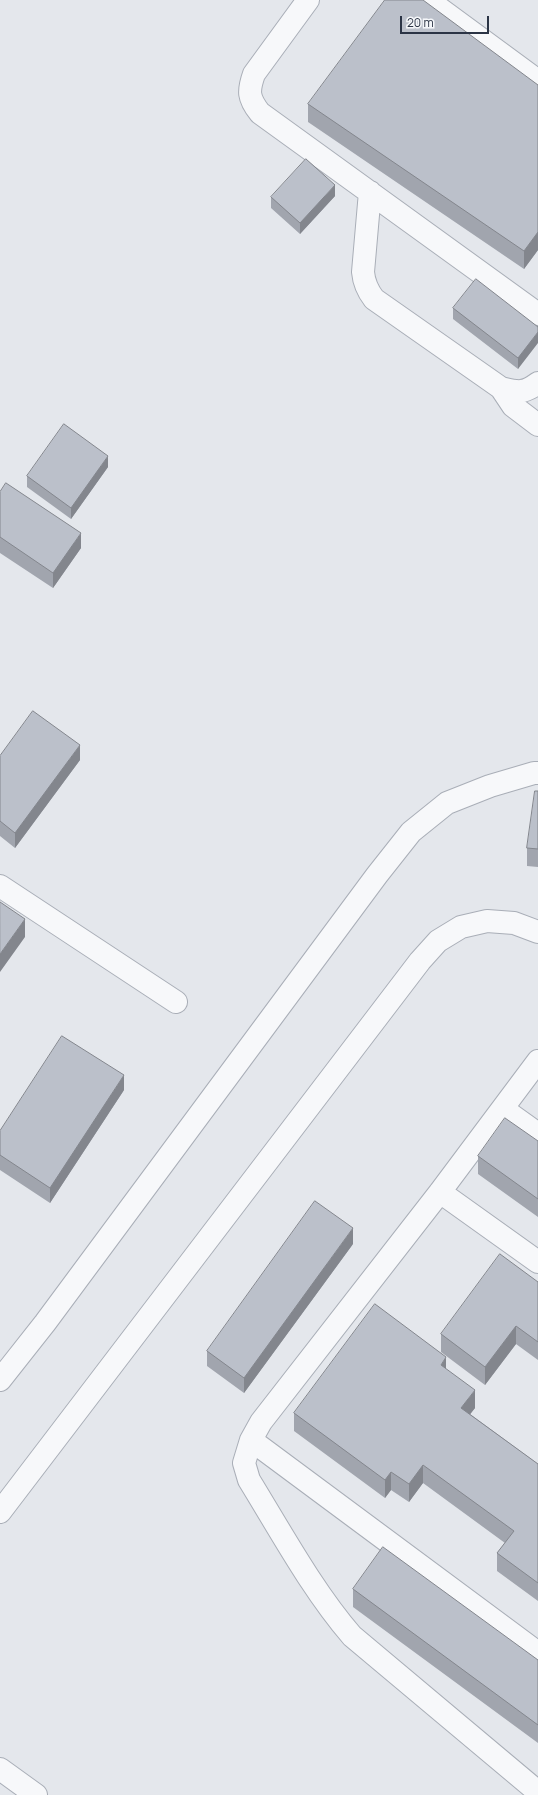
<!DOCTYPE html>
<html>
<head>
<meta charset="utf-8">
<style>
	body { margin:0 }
	#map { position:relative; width:538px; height:1795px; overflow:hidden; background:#e4e7ec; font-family:Manrope,sans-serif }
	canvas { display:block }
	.scale { position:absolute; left:400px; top:16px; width:89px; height:18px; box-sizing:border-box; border:2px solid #2b3445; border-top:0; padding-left:5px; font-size:12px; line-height:14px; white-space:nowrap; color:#2b3445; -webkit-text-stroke:3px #f4f6f9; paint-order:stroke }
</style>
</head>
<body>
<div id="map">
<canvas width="538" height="1795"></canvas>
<div class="scale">20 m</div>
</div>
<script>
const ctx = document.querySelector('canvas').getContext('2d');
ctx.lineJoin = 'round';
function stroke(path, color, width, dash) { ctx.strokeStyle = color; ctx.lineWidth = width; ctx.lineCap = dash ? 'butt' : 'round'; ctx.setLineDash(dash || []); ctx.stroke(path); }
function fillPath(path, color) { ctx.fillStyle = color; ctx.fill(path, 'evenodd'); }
const minor = new Path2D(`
	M308 0 254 74C248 91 248 98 260 113L538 314
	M428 0 538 81
	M370 192 363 272C364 283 367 290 374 299L501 388 513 406 538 425
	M501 388C518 392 523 394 538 383
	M0 886 176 1002
	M538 1061 440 1192 261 1422 251 1440 244 1463 249 1480C281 1532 313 1591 352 1636L538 1792
	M503 1109 538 1134
	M440 1192 538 1262
	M0 1380 45 1323 377 875 411 832 447 803 490 786 534 773H538
	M251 1440 538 1653
	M0 1512 420 961 438 941 461 927 487 921 514 923 538 932
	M0 1769 36 1795`);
stroke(minor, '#a9aeb7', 24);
stroke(minor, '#f7f8fa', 22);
fillPath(new Path2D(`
	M538 85V250L524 269 308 122V104Z
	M335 196 300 234 271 208V197Z
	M453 308 538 327 518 369 453 319Z
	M108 467 71 519 27 487V476Z
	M0 492 81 548 53 588 0 553Z
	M0 756 80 760 15 848 0 836Z
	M538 791V867L527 866V848Z
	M124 1090 50 1203 0 1170V1131Z
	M538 1141V1217L478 1174V1156Z
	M353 1244 244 1393 207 1366V1351Z
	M538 1282V1360L516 1344 485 1385 441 1352V1334Z
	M446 1369 475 1408 470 1414 538 1464V1601L497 1571V1553L505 1543 423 1483 409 1502 391 1490 385 1498 294 1431V1413Z
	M353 1589 538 1660V1743L353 1607Z`), '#a1a5ae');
fillPath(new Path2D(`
	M335 185V196L300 234V223Z
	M538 232V250L524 269V251Z
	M538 332V343L518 369V358Z
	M108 456V467L71 519V508Z
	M81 533V548L53 588V573Z
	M80 745V760L15 848V833Z
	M25 919V937L0 972V954Z
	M124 1075V1090L50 1203V1188Z
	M353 1228V1244L244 1393V1378Z
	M516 1326V1344L485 1385V1367Z
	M446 1357V1375L441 1365Z
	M475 1390V1408L461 1426V1408Z
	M423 1465V1483L409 1502V1484Z
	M391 1472V1490L385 1498V1480Z`), '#83868d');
const building = new Path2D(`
	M385 0H423L538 85V232L524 251 308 104Z
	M306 159 335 185 300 223 271 197Z
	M476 279 538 327V332L518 358 453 308Z
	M64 424 108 456 71 508 27 476Z
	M6 483 81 533 53 573 0 537V492Z
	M33 711 80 745 15 833 0 821V756Z
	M535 791H538V849L527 848Z
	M0 902 25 919 0 954Z
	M62 1036 124 1075 50 1188 0 1155V1131Z
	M505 1118 538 1141V1199L478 1156Z
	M315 1201 353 1228 244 1378 207 1351Z
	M500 1254 538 1282V1342L516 1326 485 1367 441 1334Z
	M375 1304 446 1357 441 1365 475 1390 461 1408 538 1464V1583L497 1553 514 1531 423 1465 409 1484 391 1472 385 1480 294 1413Z
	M383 1547 538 1660V1725L353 1589Z`);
fillPath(building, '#bbc0ca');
stroke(building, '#83868d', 1);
</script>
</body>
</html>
